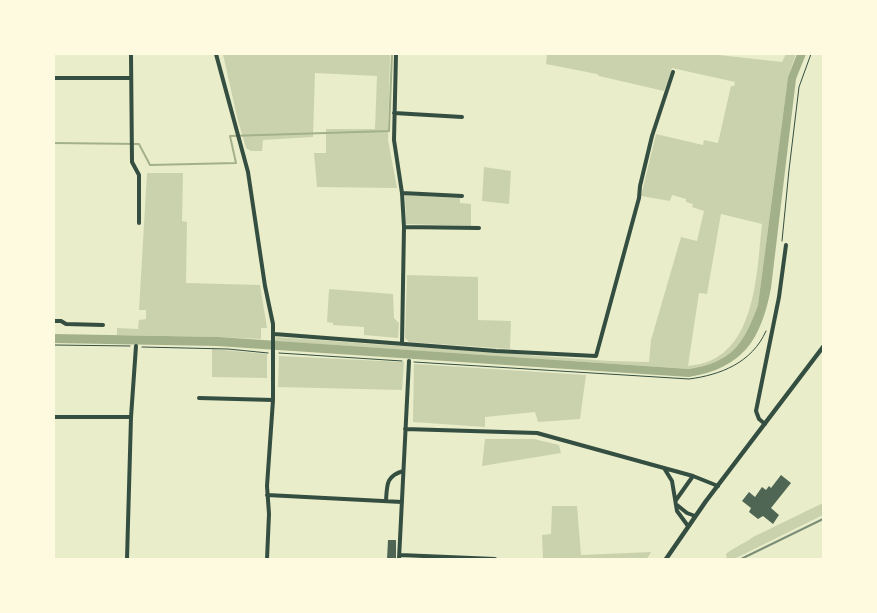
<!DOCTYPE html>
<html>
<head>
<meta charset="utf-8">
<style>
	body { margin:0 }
	#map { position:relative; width:877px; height:613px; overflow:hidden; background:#e9edc9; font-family:"Roboto Condensed",sans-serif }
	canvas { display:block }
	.frame { position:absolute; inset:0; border:55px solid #fefae0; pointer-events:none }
</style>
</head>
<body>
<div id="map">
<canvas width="877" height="613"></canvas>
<div class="frame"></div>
</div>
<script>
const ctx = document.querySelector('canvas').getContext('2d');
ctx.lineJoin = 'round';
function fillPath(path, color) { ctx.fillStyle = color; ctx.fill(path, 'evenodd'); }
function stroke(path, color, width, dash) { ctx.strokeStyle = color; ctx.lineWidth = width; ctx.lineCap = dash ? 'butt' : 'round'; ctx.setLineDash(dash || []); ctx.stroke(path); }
fillPath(new Path2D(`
	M223 54H390L388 140 397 188 317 187 314 153H326V129H375L377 76 315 73 313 137 263 140 262 151H251L246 148 237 117Z
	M547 54H710L782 62 786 54H796L788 77 758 305C743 345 732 362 689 369L275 341 276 337 610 361 649 362 651 340 681 237 697 241 704 211 692 207 693 204 686 202V199L672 195 670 201 641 196 656 134 703 145 704 140 718 143 731 86H734L735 82 672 68 664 91 599 76 597 74 546 64ZM721 214 762 224C757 267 757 344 707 362 702 364 694 365 688 366L699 293 707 294Z
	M484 167 511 171 509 204 482 201Z
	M147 173H183L182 221 187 222 186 283 260 285 267 328H261V339L219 337 117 335V328L138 329 139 320 146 319V310H139Z
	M405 195 460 198V203L471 204V226L406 224Z
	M407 275 478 277V320L511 321 510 349 409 342 405 338Z
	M329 289 393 294 394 318 399 323 398 338 364 335V327L333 325V323L327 322Z
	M212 349 267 354V378L212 377Z
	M279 356 404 362 402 390 278 387Z
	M414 364 586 375 580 419 538 422 535 412 485 417V427L413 422Z
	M485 439H534L559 445 561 453 482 466Z
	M823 503V515L734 559H727L726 554C734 547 744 544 753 537Z
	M552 506H577L581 555 651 552 647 559H543L542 535 551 534Z`), '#cad2ad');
fillPath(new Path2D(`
	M797 54H806L796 79 771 288C761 340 743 368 689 377L217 346 54 343V334L219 337 689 369C732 362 743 345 758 305L788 77Z`), '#a3b18a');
stroke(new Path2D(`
	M783 54H784
	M54 143 139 144 150 165 236 163 230 136 389 131 392 54`), '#a3b18a', 2);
fillPath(new Path2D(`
	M781 475 791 483 771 508 779 515 773 524 763 516 758 519 749 512 751 508 742 501 749 492 755 497 762 487 766 490 769 486 771 488Z
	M388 540H396V559H387Z`), '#4f6655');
stroke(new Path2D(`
	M782 241 789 170 799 87 811 54
	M54 345 130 346
	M142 347 228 349 268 353
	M279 353 402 361
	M414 362 689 379C720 375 752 363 766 331`), '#344e41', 1);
stroke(new Path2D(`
	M131 54 132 162 139 175V223
	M216 54 248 172 265 286 273 324V400L267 486 269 514 267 559
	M396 54 394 140 402 193 404 227 402 343
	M54 78H130
	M394 113 462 117
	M402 193 462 196
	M404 227 479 228
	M54 321H61L66 324 103 325
	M274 334 496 351 596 356 639 198 640 186 652 136 673 72
	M199 398 273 400
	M54 417H131
	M765 424 759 419 756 411 779 297 786 245
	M405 429 537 433 693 476 718 486
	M664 468 672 481 677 511 688 526
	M267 495 402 502
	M676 500 693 476
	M386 501C387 485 386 476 403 471
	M677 505 687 513 695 516
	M400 555 495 559
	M127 559 131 417 136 346
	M399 559 409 361`), '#344e41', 4);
stroke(new Path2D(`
	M666 559 706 501 823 347`), '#344e41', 4.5);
stroke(new Path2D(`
	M741 559 823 519`), '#7c8e77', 2);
</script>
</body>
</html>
